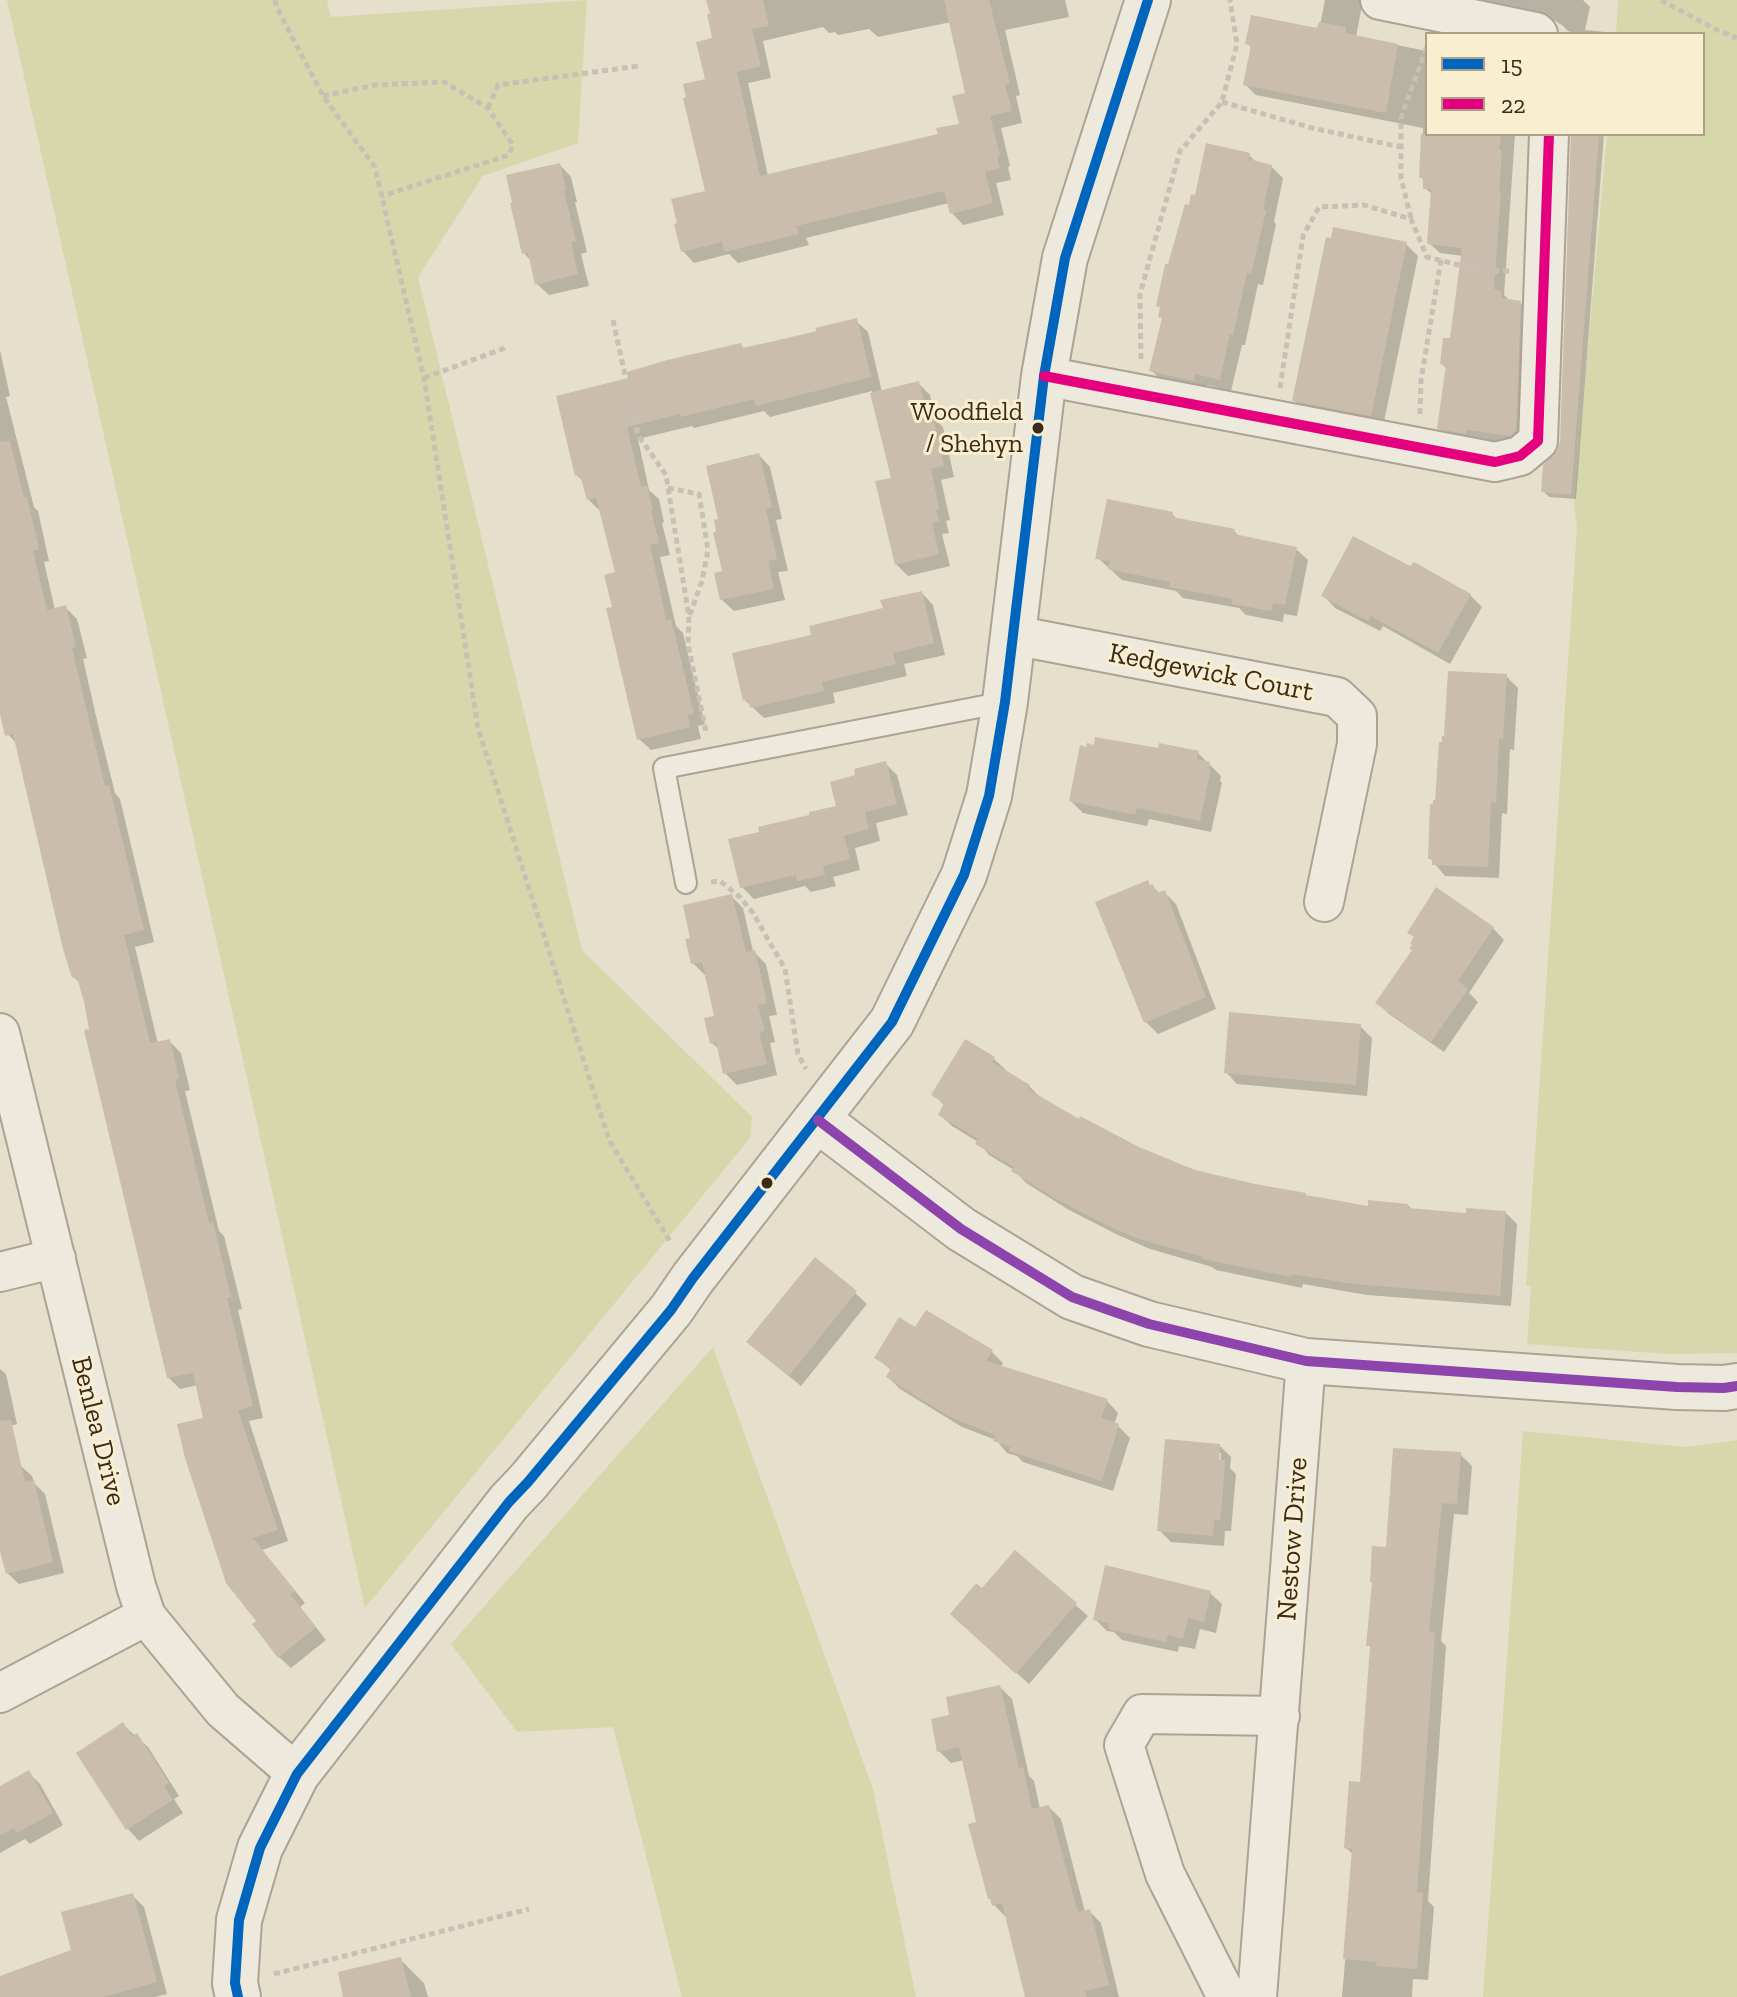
<!DOCTYPE html>
<html>
<head>
<meta charset="utf-8">
<style>
	body { margin:0 }
	#map { position:relative; width:1737px; height:1997px; overflow:hidden; background:#e6dfcb; font-family:"Zilla Slab",serif }
	canvas { display:block }
	.legend { position:absolute; left:1425px; top:32px; width:280px; height:104px; box-sizing:border-box; background:#f9eed0; border:2px solid #ada088; margin:0; padding:10px 14px; list-style:none; font-size:24px; color:#3b2b1b }
	.legend li { display:flex; align-items:center; gap:16px; height:40px }
	.legend b { width:40px; border:2px solid #ada088 }
</style>
</head>
<body>
<div id="map">
<canvas width="1737" height="1997"></canvas>
<ul class="legend">
<li><b style="height:10px;background:#0065bd"></b>15</li>
<li><b style="height:10px;background:#e5007d"></b>22</li>
</ul>
</div>
<script>
const ctx = document.querySelector('canvas').getContext('2d');
ctx.lineJoin = 'round';
function fillPath(path, color) { ctx.fillStyle = color; ctx.fill(path, 'evenodd'); }
function stroke(path, color, width, dash) { ctx.strokeStyle = color; ctx.lineWidth = width; ctx.lineCap = dash ? 'butt' : 'round'; ctx.setLineDash(dash || []); ctx.stroke(path); }
function write(font, color, halo, rows, align = 'center') {
  ctx.font = font + ' "Zilla Slab",serif'; ctx.lineWidth = 6; ctx.setLineDash([]); ctx.textBaseline = 'middle'; ctx.strokeStyle = halo; ctx.fillStyle = color; for (const [text, x, y, turn = 0] of rows) {
    ctx.save(); ctx.translate(x, y); ctx.rotate((+turn || 0) * Math.PI / 180); ctx.textAlign = isNaN(turn) ? turn : align; if (halo) ctx.strokeText(text, 0, 0); ctx.fillText(text, 0, 0); ctx.restore();
  }
}
fillPath(new Path2D(`
	M7 0H327L331 17 587 0 578 143 483 176 418 277 582 950 752 1117 750 1138 365 1608Z
	M1618 0H1737V1353L1668 1354 1527 1344 1531 1286H1526L1577 528 1574 505 1607 134H1703V34H1616Z
	M713 1347 873 1789 916 1997H682L613 1727 517 1732 451 1644Z
	M1523 1431 1686 1447 1737 1440V1997H1483Z`), '#d6d8ac');
fillPath(new Path2D(`
	M719 0H1065L1069 17 1005 30 1020 95 1016 96 1022 123 1001 128 1010 166 1008 167 1011 180 996 183 1004 215 963 225 952 213 949 203 806 238 809 245 738 263 729 254 694 263 683 251 708 192 707 81ZM951 22 968 95 961 125 940 135 768 176 748 83 771 78 763 41 823 27 829 33 835 32 838 35 869 29 878 37Z
	M1325 0H1363L1356 37 1427 51V134H1515L1504 295 1510 301 1520 303 1531 313 1521 445 1450 438 1439 428 1447 369 1442 364 1451 341 1463 256 1440 253 1429 243 1433 195 1425 188V182L1421 177 1423 128 1256 95 1245 84 1252 48 1247 43 1319 30Z
	M1455 0H1583L1590 7 1585 30 1605 32 1608 34H1577L1568 31 1562 25 1553 20Z
	M1573 134H1604L1576 499 1549 497 1543 491 1562 442Z
	M1249 155 1257 163 1271 166 1283 178 1274 222 1276 224 1263 285 1258 284 1245 345H1242L1231 391 1207 385 1205 391 1163 382 1151 370 1164 320 1160 316 1162 309 1158 305 1190 207 1196 197Z
	M560 165 571 177 577 202H575L587 252 581 254 589 286 549 295 537 284 531 261 524 253Z
	M1406 244 1418 256 1383 427 1306 412 1294 400Z
	M856 321 868 332 882 392 918 383 930 395 936 420 943 427 954 477 941 480 950 520 946 521 949 533 942 534 950 566 908 576 896 564 893 480 872 391 770 417 764 411 694 428 692 426 638 439 649 490 659 499 664 522 662 523 670 555 660 557 676 626 683 633 705 724 698 726 701 739 651 750 639 739 614 608 617 574 601 512 588 499 584 482 577 475 631 379 741 345 745 350Z
	M0 350 10 396 6 397 34 507 38 511 49 561 44 562 55 610 65 607 77 619 87 658 83 659 99 729 115 793 120 799 154 942 135 947 158 1044 169 1041 181 1053 190 1090 185 1091 219 1231 224 1236 242 1309 238 1310 263 1418 249 1421 288 1541 262 1550 305 1603 300 1607 326 1640 291 1668 279 1657 259 1622 198 1385 180 1389 168 1377 81 985 74 977 17 744 8 734 0 701Z
	M759 455 770 467 782 519 776 520 788 571 778 572 785 600 734 611 722 600 725 573 721 521Z
	M1172 514 1178 520 1234 531 1241 538 1296 549 1308 560 1297 616 1284 614 1283 622 1246 615 1239 608 1183 598 1176 591 1122 580 1098 558Z
	M1411 569 1470 595 1482 607 1450 664 1383 626 1380 631 1335 608 1324 596Z
	M922 593 933 605 945 655 904 664 907 676 833 693 835 703 764 718 745 700 813 636 885 609Z
	M1506 676 1518 688 1514 750 1510 749 1507 814 1502 813 1499 878 1445 876 1430 858Z
	M1160 751 1198 753 1221 776 1220 781 1222 783 1211 832 1149 819 1147 826 1083 813 1071 801Z
	M885 763 897 775 908 815 876 823 880 841 855 848 860 870 833 877 836 886 811 892 805 886 754 899 742 887 762 833 838 807 858 777Z
	M1152 886 1160 894 1164 892 1176 904 1216 1009 1158 1034 1146 1022Z
	M731 896 743 908 753 951 766 964 777 1015 769 1016 775 1042 770 1043 777 1075 737 1085 725 1073 720 1050 712 1043 716 1017 705 975 693 963Z
	M1493 928 1504 940 1469 993 1478 1002 1444 1052 1389 1014 1377 1002 1414 950Z
	M1360 1026 1372 1038 1367 1096 1237 1084 1226 1072Z
	M966 1041 994 1059 1006 1070 1005 1072 1029 1086 1041 1098 1079 1122 1194 1172 1369 1209 1408 1205 1413 1211 1468 1215 1505 1212 1517 1224 1511 1306 1367 1295 1303 1284 1302 1288 1216 1270 1212 1267 1150 1249 1118 1235 1069 1210 1026 1183 1014 1170 989 1155 978 1142 952 1126 940 1115 945 1106 934 1095Z
	M855 1293 867 1304 801 1386 760 1353Z
	M916 1330 991 1351 1003 1363 1000 1368 1107 1401 1118 1413 1114 1425 1118 1426 1130 1438 1113 1491 1023 1462 1017 1456 1007 1453 996 1440 962 1427 900 1389 888 1377 892 1371 877 1358Z
	M0 1369 6 1374 17 1424 0 1429Z
	M1219 1445 1231 1457 1230 1468 1236 1474 1231 1531H1225L1224 1546 1171 1542 1159 1530ZM1217 1453H1221L1220 1470Z
	M1460 1454 1472 1466 1468 1515 1454 1514 1441 1641 1446 1646 1428 1901 1434 1907 1428 1980 1413 1979 1412 1997H1342L1354 1855 1346 1848 1362 1784 1372 1648 1368 1645 1388 1550Z
	M20 1465 32 1476 34 1483 45 1494 64 1573 19 1584 7 1573 0 1542V1470Z
	M1015 1552 1088 1616 1029 1684 964 1626 982 1591Z
	M1210 1593 1222 1604 1216 1633 1200 1629 1195 1649 1179 1646 1178 1652 1122 1640 1114 1632 1107 1631 1095 1619Z
	M1000 1687 1012 1699 1029 1776 1034 1781 1040 1809 1049 1807 1061 1819 1085 1912 1089 1911 1101 1923 1119 1997H1027L1006 1917 994 1905 964 1760 951 1763 939 1751 952 1716Z
	M122 1724 148 1747 179 1796 174 1799 183 1813 139 1841 128 1829 79 1753Z
	M28 1772 40 1784 63 1825 30 1844 25 1839 0 1853V1788Z
	M132 1895 144 1907 167 1994 155 1997H0V1979L74 1951Z
	M400 1959 424 1983 428 1997H345Z`), '#0003');
fillPath(new Path2D(`
	M706 0H763L769 26 752 29 761 66 737 72 760 176 938 134 936 128 959 124 952 96 965 93 944 0H989L1010 84 1005 85 1012 111 990 116 1000 155 997 156 1000 168 985 172 993 203 950 214 944 191 796 226 799 234 724 252 722 242 681 252 674 224 677 223 671 199 705 191 683 98 686 97 683 84 705 79 696 42 712 38 707 14H710Z
	M1251 15 1317 28 1319 22 1346 27 1345 33 1398 44 1386 113 1243 85 1251 45 1245 44Z
	M1421 134H1501L1499 150 1502 151 1499 193H1501L1494 289 1502 291 1501 298 1521 301 1516 430 1510 436 1467 430 1466 434 1437 429 1446 365 1440 364 1443 338H1450L1462 248 1427 244 1431 189H1423V178H1419Z
	M1571 134H1599L1571 495 1541 492 1543 465 1557 451 1560 442Z
	M1206 143 1250 153 1249 159 1272 165 1263 210 1266 211 1251 274 1247 273 1233 335 1230 334 1220 380 1195 374 1194 381 1149 371 1162 318 1158 317 1160 307 1156 306 1165 264H1168L1185 204 1189 205 1191 194 1195 195Z
	M560 163 566 190 564 191 576 241 571 242 578 274 535 285 528 253 522 254 510 203H512L506 175Z
	M1333 227 1407 242 1371 416 1292 401 1326 237 1331 238Z
	M857 318 871 377 756 406 754 399 680 417V414L627 427 641 487 647 485 653 510 651 511 659 543 650 545 666 620 671 619 694 713 688 715 690 727 637 740 606 608 612 607 604 575 615 572 596 498 587 500 580 475 575 476 556 396 628 378 627 372 667 360 741 343 742 348 770 342 817 331 815 328Z
	M919 381 927 414 932 413 944 466 931 469 939 509 936 510 939 521 932 523 939 554 895 565 875 481 891 478 870 393Z
	M10 441 24 497H27L39 549 33 551 47 610 66 605 76 647 72 648 88 716 105 786 109 785 144 930 124 935 150 1043 170 1039 179 1078 175 1080 209 1223 213 1222 231 1297 227 1298 253 1406 238 1410 278 1530 253 1538 295 1591 290 1594 316 1627 278 1658 252 1624 256 1621 226 1583 185 1458 177 1424 203 1418 193 1373 167 1378 84 1030 89 1029 84 1002 77 977 72 978 63 949 13 734 5 736 0 714V442Z
	M759 453 772 507 766 509 777 559 768 561 774 589 720 600 714 573 722 571 713 532H716L714 520 718 519 706 466Z
	M1107 499 1173 512 1172 517 1235 529 1234 534 1297 547 1285 605 1273 603 1271 611 1232 604 1233 599 1169 587 1170 582 1108 569 1110 561 1095 559Z
	M1353 536 1410 566 1414 562 1471 594 1438 653 1371 616 1368 621 1321 596Z
	M922 591 934 643 893 653 896 664 822 682 824 691 750 708 748 699 743 701 732 653 811 635 809 626 883 608 880 600Z
	M1448 671 1507 674 1503 739H1499L1496 803 1491 802 1488 867 1432 865V859H1428L1430 804H1433V800H1435L1439 742H1442V736H1444Z
	M1095 737 1158 748 1159 743 1199 751 1197 759 1210 762 1209 769H1211L1200 821 1137 808 1135 815 1069 801 1080 745 1086 747 1087 743 1094 745Z
	M886 761 897 804 865 812 869 829 844 836 850 859 823 866 825 875 797 881 796 875 740 888 728 839 759 832 758 827 809 815V812L836 806 830 782 855 775 854 769Z
	M1148 880 1150 885 1153 884 1156 893 1165 890 1206 997 1144 1023 1095 902Z
	M1436 887 1494 927 1458 981 1468 989 1431 1042 1375 1003 1412 950 1409 949 1412 945 1410 943 1414 937 1407 933Z
	M732 894 746 952 755 950 767 1003 758 1005 765 1031 759 1032 767 1064 723 1074 716 1042 710 1044 704 1018 714 1016 702 962 691 964 685 939 690 938 683 905Z
	M1229 1012 1361 1024 1356 1085 1224 1073Z
	M965 1039 995 1057 992 1062 1030 1085 1028 1089 1079 1119 1080 1116 1139 1147 1195 1170 1255 1184 1306 1193V1195L1368 1206V1200L1408 1204V1208L1466 1213V1208L1506 1211 1500 1296 1354 1284 1292 1274 1291 1277 1202 1259 1203 1257 1136 1238 1104 1224 1055 1198 1011 1171 1014 1167 975 1144 978 1139 938 1115 944 1103 931 1095Z
	M815 1257 857 1291 789 1376 746 1342Z
	M926 1310 993 1350 986 1361 1108 1399 1101 1418 1119 1424 1102 1481 1009 1451 1010 1447 993 1441 995 1435 948 1416 886 1377 891 1368 874 1358 899 1317 915 1327Z
	M11 1420 25 1482 34 1480 53 1562 6 1574 0 1551V1421Z
	M1165 1439 1220 1444 1219 1460H1225L1223 1492 1220 1520H1214L1213 1536 1157 1531Z
	M1393 1448 1461 1452 1457 1504 1442 1503 1429 1632 1435 1633 1417 1892 1423 1893 1417 1969 1376 1966 1377 1962 1343 1959 1352 1849 1344 1848 1349 1781 1360 1782 1370 1646H1366L1372 1583 1370 1582 1372 1546 1386 1547Z
	M1015 1550 1077 1603 1016 1674 950 1614 976 1583 982 1588Z
	M1105 1565 1211 1591 1204 1622 1188 1618 1183 1639 1168 1635 1166 1642 1108 1629 1109 1623 1093 1620Z
	M1000 1685 1019 1768 1023 1767 1032 1809 1049 1805 1078 1912 1090 1909 1109 1985 1085 1991 1087 1997H1025L1002 1903 992 1906 990 1899H988L968 1824 976 1822 959 1747 937 1752 931 1719 949 1715 946 1697Z
	M123 1722 132 1736 137 1733 169 1783 164 1786 173 1800 126 1830 76 1753Z
	M29 1770 53 1813 17 1833 14 1828 0 1835V1786Z
	M133 1893 157 1982 103 1997H0V1976L71 1950 61 1912Z
	M401 1957 411 1997H343L338 1972Z`), '#cabdac');
const service = new Path2D(`
	M686 883 664 768 1005 702`);
const minor = new Path2D(`
	M1380 0 1536 32 1538 34
	M1044 376 1495 462 1520 456 1538 441 1549 134
	M1013 635 1337 697 1357 716V744L1324 902
	M0 1033 136 1586 146 1616 223 1710 297 1774
	M0 1272 56 1258
	M0 1693 146 1616
	M1227 1997 1165 1874 1124 1745 1142 1714 1280 1716
	M1257 1997 1306 1361`);
const tertiary = new Path2D(`
	M818 1120 961 1229 1072 1297 1149 1324 1306 1361 1677 1387 1724 1388 1737 1386
	M238 1997 235 1983 239 1920 260 1848 297 1774 509 1502 528 1482 671 1310 693 1278 892 1022 964 875 989 796 1005 702 1044 376 1065 258 1148 0`);
stroke(service, '#aba394', 24);
stroke(minor, '#aba394', 42);
stroke(tertiary, '#aba394', 48);
stroke(new Path2D(`
	M275 0 277 8 323 96 375 167 424 378 478 728 609 1140 671 1243
	M1661 0 1717 30 1737 38
	M323 96 375 85 444 82 488 108 513 145 509 155 382 196
	M1222 102 1312 128 1401 147
	M488 108 498 85 639 66
	M1411 218 1401 178V118L1427 46
	M613 320 638 435 666 475 689 617 688 644 706 732
	M1141 359 1140 294 1180 151 1222 102 1237 44 1230 0
	M424 378 505 348
	M1280 388 1303 236 1319 207 1364 205 1411 219 1427 257 1483 271H1510
	M1420 414 1421 380 1441 260
	M668 488 699 494 708 550 702 581 689 617
	M711 882 720 881 740 897 753 913 785 969 798 1054 806 1069
	M274 1974 529 1909`), '#c7c0b4', 5, [6, 4]);
stroke(service, '#eee9dd', 20);
stroke(minor, '#eee9dd', 38);
stroke(tertiary, '#eee9dd', 44);
stroke(new Path2D(`
	M238 1997 235 1983 239 1920 260 1848 297 1774 509 1502 528 1482 671 1310 693 1278 892 1022 964 875 989 796 1005 702 1044 376 1065 258 1148 0`), '#0065bd', 10);
stroke(new Path2D(`
	M1044 376 1495 462 1520 456 1538 441 1549 134`), '#e5007d', 10);
stroke(new Path2D(`
	M818 1120 961 1229 1072 1297 1149 1324 1306 1361 1677 1387 1724 1388 1737 1386`), '#8e44ad', 10);
for (const [x, y, r, color] of [
	[1038,428,7,"#3b2b1b"],
	[767,1183,7,"#3b2b1b"]
]) { const dot = new Path2D(); dot.arc(x, y, r, 0, 2 * Math.PI); ctx.fillStyle = color; ctx.fill(dot); stroke(dot, '#f9eed0', 3); }
write('26px', '#3b2b1b', '#f9eed0', [
	["Woodfield",1023,413],
	["/ Shehyn",1023,445]
], 'right');
write('28px', '#3b2b1b', '#f9eed0', [
	["Kedgewick Court",1211,673,11],
	["Benlea Drive",98,1431,76],
	["Nestow Drive",1293,1539,-86]
]);
</script>
</body>
</html>
